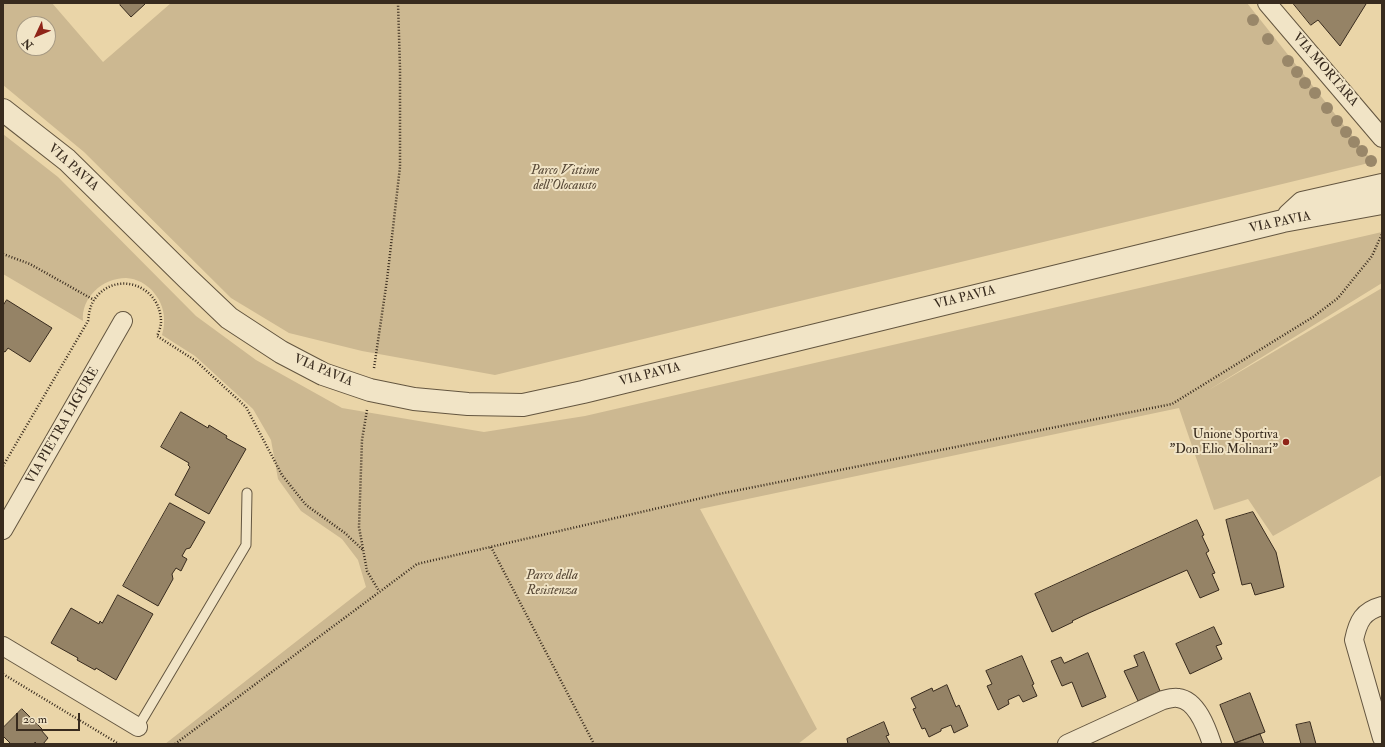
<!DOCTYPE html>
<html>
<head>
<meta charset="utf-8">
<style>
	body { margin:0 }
	#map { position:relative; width:1385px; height:747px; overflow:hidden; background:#ead5a8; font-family:"IM FELL Double Pica",serif }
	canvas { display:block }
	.frame { position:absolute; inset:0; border:4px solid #382b1e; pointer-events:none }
	.north { position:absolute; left:16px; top:16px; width:40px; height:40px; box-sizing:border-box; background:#f1e4c6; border:1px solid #a79a83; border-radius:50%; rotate:226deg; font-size:11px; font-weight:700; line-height:16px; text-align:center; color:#382b1e }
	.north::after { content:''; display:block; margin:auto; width:14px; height:18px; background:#8f2418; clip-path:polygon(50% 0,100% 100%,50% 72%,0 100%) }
	.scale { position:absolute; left:16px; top:713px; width:64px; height:18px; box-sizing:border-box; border:2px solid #382b1e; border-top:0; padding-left:5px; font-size:12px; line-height:14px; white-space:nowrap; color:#382b1e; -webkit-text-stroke:3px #f1e4c6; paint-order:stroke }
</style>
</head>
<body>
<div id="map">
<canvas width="1385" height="747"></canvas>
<div class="frame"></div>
<div class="north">N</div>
<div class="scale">20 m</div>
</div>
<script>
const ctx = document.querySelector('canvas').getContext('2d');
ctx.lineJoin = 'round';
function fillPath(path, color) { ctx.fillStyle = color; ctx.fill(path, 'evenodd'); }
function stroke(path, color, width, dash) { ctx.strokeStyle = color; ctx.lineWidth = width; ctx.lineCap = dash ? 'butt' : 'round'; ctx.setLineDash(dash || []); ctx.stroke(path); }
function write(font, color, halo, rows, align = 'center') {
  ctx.font = font + ' "IM FELL Double Pica",serif'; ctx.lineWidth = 4; ctx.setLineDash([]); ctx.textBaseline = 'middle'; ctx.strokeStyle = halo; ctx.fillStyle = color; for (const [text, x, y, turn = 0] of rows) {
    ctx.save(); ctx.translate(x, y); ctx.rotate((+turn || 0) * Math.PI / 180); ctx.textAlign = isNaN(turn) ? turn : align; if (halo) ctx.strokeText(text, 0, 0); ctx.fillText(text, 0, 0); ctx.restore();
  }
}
fillPath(new Path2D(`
	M3 3H52L103 62 171 3H1247L1373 162 495 375 362 351 289 333 231 298 84 152 3 85ZM24 24H48V48H24Z
	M3 134 58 177 196 316 256 360 342 408 484 432 585 416 1382 232V283L1207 391 1382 288V475L1273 536 1248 499 1214 510 1179 408 700 509 817 729 798 744H165L366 587 358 560 342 539 301 511 278 479 271 440 253 409 195 356 162 335C163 331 164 327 164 323 166 301 148 279 126 278 102 278 81 298 83 321L3 274Z`), '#ccb891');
const building = new Path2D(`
	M122 3H144L145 4 131 17 120 5Z
	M1293 3H1363L1366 4 1340 46 1318 20 1311 25Z
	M7 300 52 328 30 362 8 348 5 352 3 351V306Z
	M181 412 208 428 209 425 227 436 226 438 246 449 209 514 175 495 190 467 188 465 189 463 161 447Z
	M170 503 205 522 190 548 186 549 182 556 187 559 181 571 176 568 172 574 173 579 158 606 123 586Z
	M1253 512 1276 552 1284 587 1255 595 1251 583 1242 585 1226 520Z
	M1197 520 1204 535 1202 536 1209 551 1206 553 1215 573 1212 574 1219 590 1200 598 1187 570 1089 613 1072 621 1073 622 1052 632 1035 594Z
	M118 595 153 614 116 680 96 668 95 670 77 660 78 658 51 643 71 608 99 624 100 621 102 623Z
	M1214 627 1222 644 1216 646 1222 659 1190 674 1176 644Z
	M1144 652 1160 691 1138 701 1124 671 1138 666 1134 656Z
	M1088 653 1106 697 1082 707 1072 682 1062 686 1051 661 1061 657 1064 663Z
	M1022 656 1034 684 1032 685 1037 696 1023 702 1019 695 1008 700 1009 704 998 710 987 686 992 684 986 671Z
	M947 685 956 707 959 705 968 726 954 733 951 725 941 729V731L929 737 925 728 922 729 913 709 916 708 911 698 932 688 933 691Z
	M1250 693 1265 732 1235 743 1220 705Z
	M22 709 42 729 41 730 48 738 43 744H37L35 742 34 744H11L3 736V728Z
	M884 722 889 735 886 736 890 744H848L847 739Z
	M1310 722 1316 744H1301L1296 725Z
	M1260 734 1264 744 1235 743Z`);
fillPath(building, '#958366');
stroke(building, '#382b1e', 1);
const service = new Path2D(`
	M138 727 246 545 247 493`);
const minor = new Path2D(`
	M1267 3 1382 138
	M3 530 123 321
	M1382 606C1363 611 1358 621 1354 640L1382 738
	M3 646 138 727
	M1067 744 1163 700C1167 699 1174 697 1178 698 1197 700 1207 729 1212 744`);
const tertiary = new Path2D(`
	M3 110 67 160 187 278 229 318 281 352 323 374 370 390 414 399 468 404 523 405 583 392 1283 221 1382 203
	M1289 215 1302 203 1382 185`);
stroke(service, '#645640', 11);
stroke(minor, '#645640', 20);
stroke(tertiary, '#645640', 24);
stroke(new Path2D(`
	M3 254 30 264 94 300
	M374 368 387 280 400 167V68L398 3
	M367 410 362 440 359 527 367 571 379 591
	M3 466 88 321C89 313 90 306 94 300 115 269 161 285 161 322 161 326 159 332 157 336L196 361 246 407 282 475 306 505 345 533 363 550
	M491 547 594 744
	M3 674 119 744
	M175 744 417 564 719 494 1172 404 1313 317 1338 298 1372 256 1382 234`), '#382b1e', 2.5, [1, 2]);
stroke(service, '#f1e4c6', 9);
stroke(minor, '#f1e4c6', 18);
stroke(tertiary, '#f1e4c6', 22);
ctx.fillStyle = '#998769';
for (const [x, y] of [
	[1253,20],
	[1268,39],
	[1288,61],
	[1297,72],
	[1305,83],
	[1315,93],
	[1327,108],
	[1337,121],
	[1346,132],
	[1354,142],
	[1362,151],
	[1371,161]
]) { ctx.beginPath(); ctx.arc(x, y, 6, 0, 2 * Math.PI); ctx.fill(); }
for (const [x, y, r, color] of [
	[1286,442,4,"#8f2418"]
]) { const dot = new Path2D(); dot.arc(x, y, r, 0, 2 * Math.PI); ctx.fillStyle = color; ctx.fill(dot); stroke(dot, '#f1e4c6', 1.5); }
write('13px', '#382b1e', '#f1e4c6', [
	["VIA MORTARA",1325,70,49],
	["VIA PAVIA",73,168,42],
	["VIA PAVIA",1280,223,-12],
	["VIA PAVIA",965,298,-14],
	["VIA PAVIA",323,371,23],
	["VIA PAVIA",650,375,-14],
	["VIA PIETRA LIGURE",63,426,-60]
]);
write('italic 13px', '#564735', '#f1e4c6', [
	["Parco Vittime",565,171],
	["dell'Olocausto",565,186],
	["Parco della",552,576],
	["Resistenza",552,591]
]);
write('13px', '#382b1e', '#f1e4c6', [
	["Unione Sportiva",1278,435],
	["\"Don Elio Molinari\"",1278,450]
], 'right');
</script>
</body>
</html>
